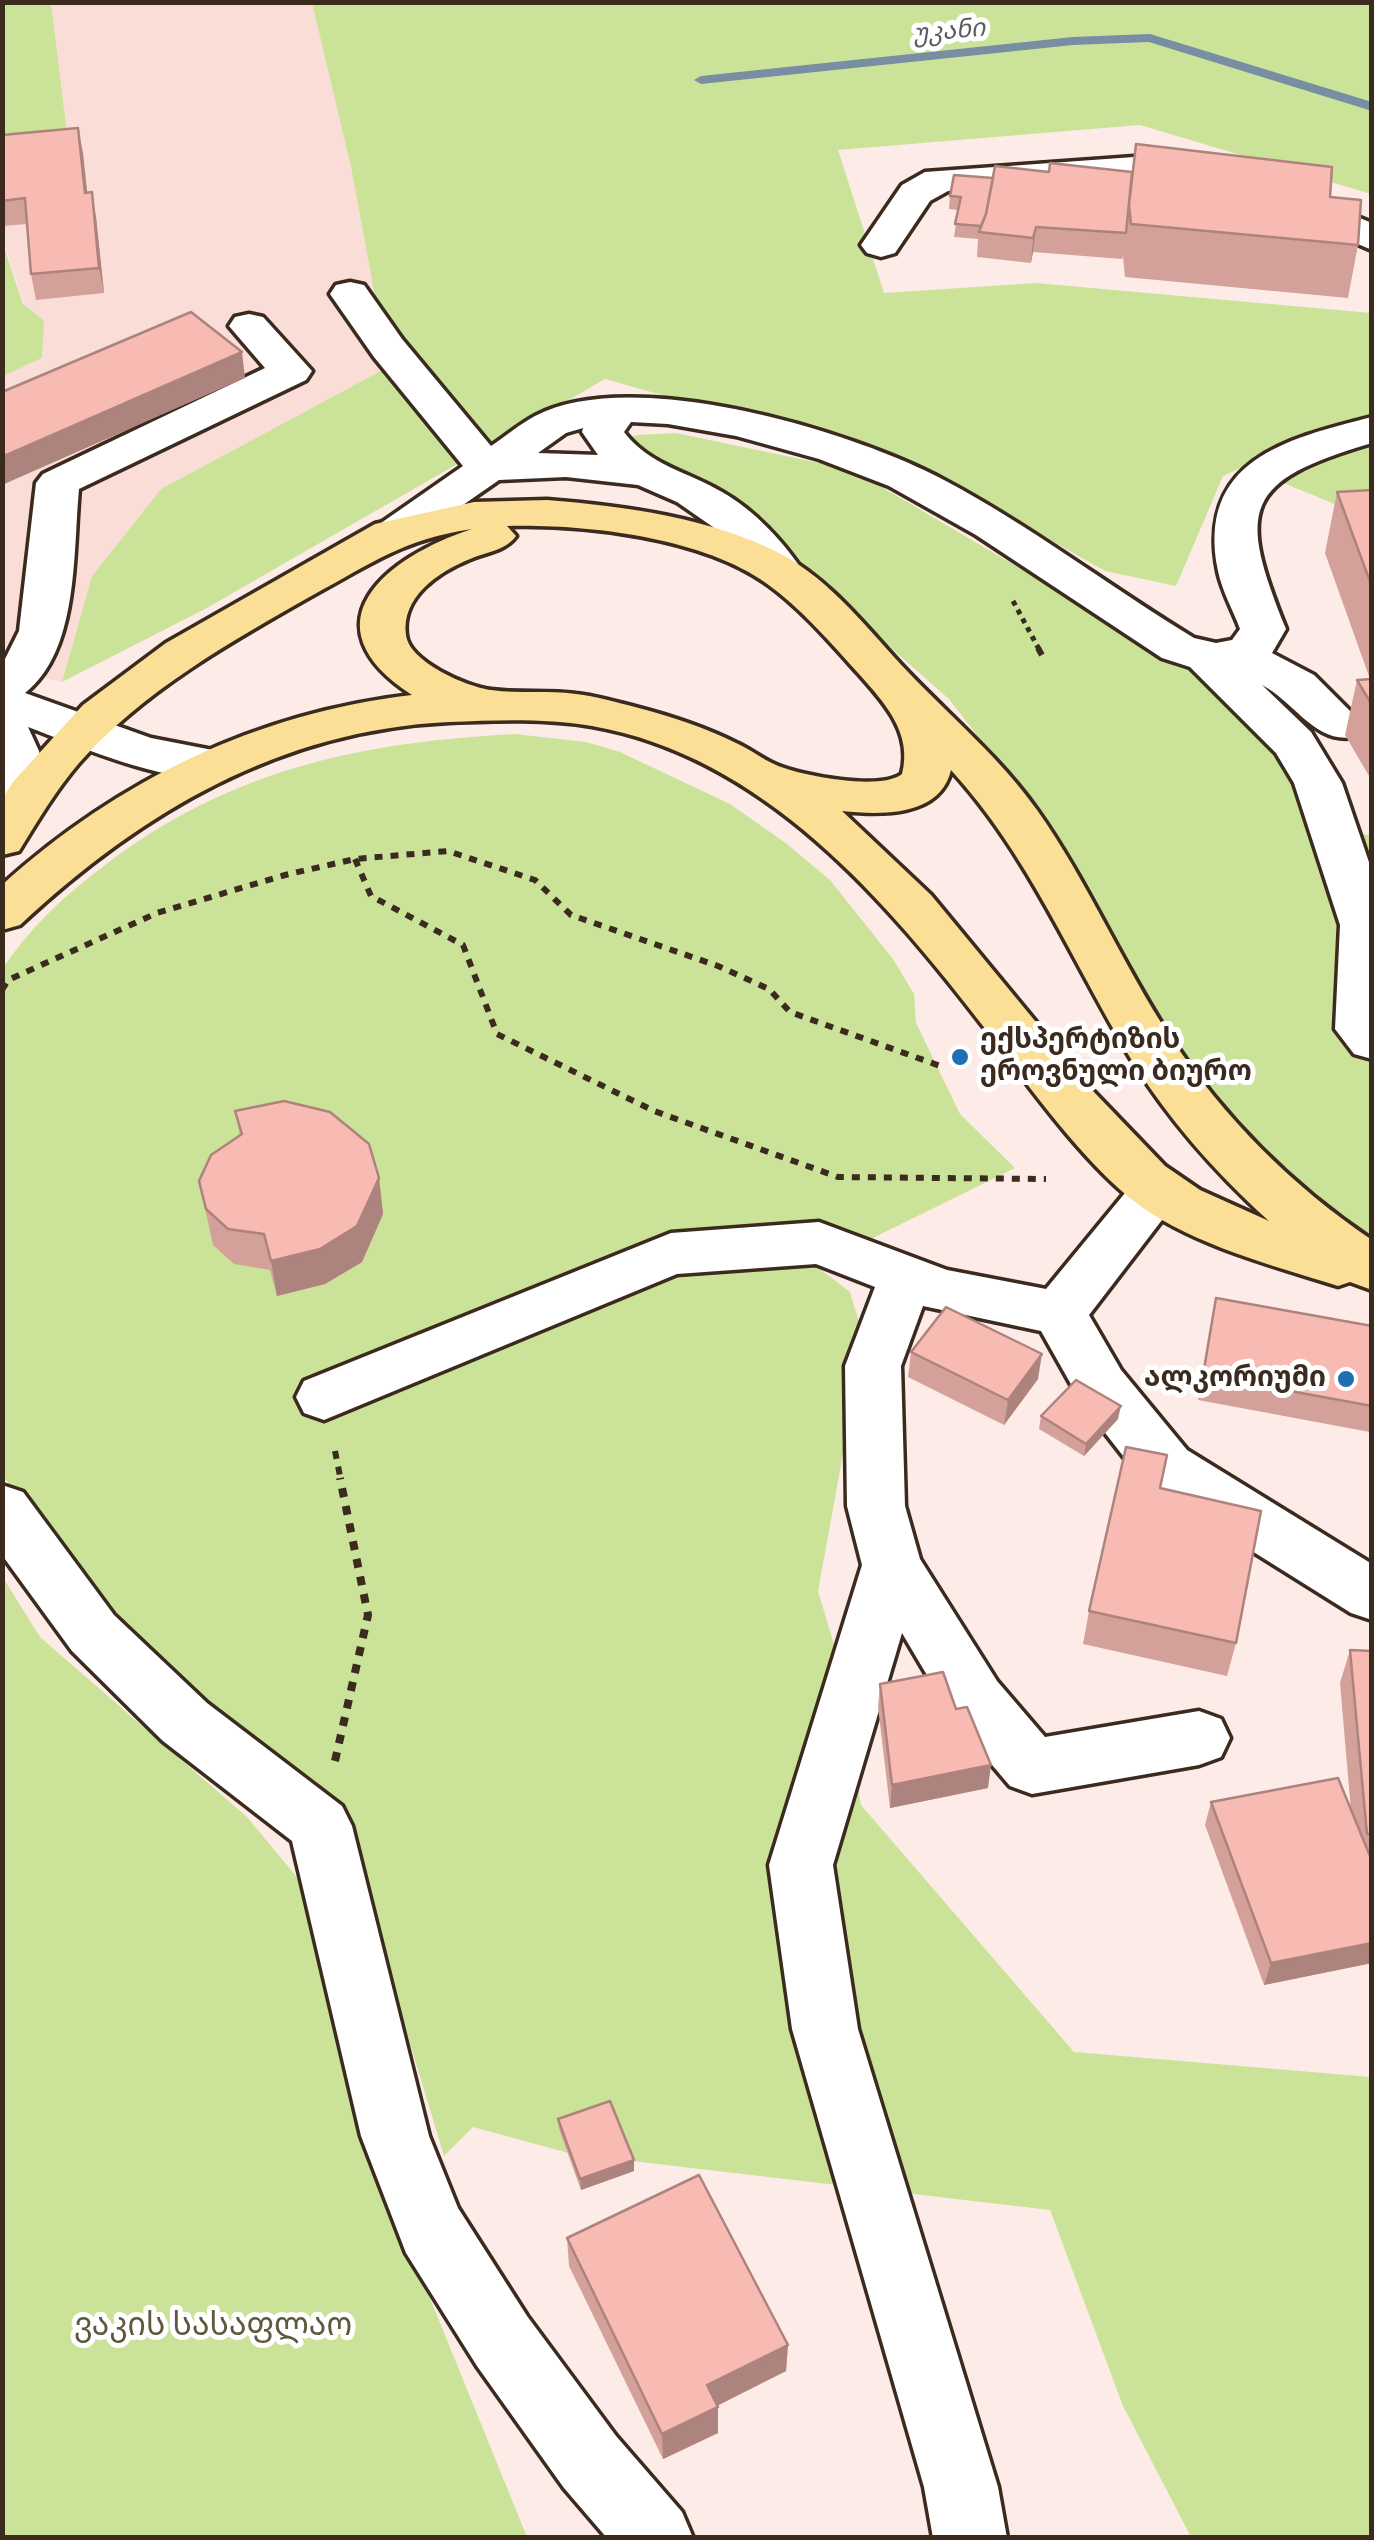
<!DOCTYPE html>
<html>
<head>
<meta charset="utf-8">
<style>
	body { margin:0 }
	#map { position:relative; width:1374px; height:2540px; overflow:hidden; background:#fdebe8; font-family:"Patrick Hand",sans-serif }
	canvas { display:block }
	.frame { position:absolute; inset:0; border:5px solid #3b2a1e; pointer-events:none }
</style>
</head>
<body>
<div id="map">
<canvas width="1374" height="2540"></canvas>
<div class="frame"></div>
</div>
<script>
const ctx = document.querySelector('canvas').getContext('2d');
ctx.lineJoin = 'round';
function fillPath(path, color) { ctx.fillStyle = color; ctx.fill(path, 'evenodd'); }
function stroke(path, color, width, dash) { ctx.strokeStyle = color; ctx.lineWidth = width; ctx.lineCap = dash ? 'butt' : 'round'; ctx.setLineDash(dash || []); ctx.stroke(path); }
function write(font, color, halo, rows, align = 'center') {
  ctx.font = font + ' "Patrick Hand","Noto Sans Georgian",sans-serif'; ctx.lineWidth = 10; ctx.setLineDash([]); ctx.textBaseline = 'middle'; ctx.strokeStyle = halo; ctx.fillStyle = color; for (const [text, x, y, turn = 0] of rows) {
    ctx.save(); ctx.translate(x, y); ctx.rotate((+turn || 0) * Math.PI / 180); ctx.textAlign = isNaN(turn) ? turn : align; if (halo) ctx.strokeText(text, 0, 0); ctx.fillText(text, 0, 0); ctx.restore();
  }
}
fillPath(new Path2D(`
	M51 3H312L351 167 388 367 161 489 92 576 62 682 3 670 2 376 42 358 3 241 2 145 67 133Z`), '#fbddd8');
fillPath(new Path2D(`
	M3 3H51L67 133 3 145Z
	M312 3H1371V194L1140 125 838 150 884 293 1036 283 1371 313V414L1343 422 1223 476 1176 586 1105 571 951 484 885 458 605 379 205 609 62 682 92 576 161 489 388 367 351 167Z
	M2 241 23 304 44 321 42 358 3 376Z
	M676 433 853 470 1211 681 1262 686 1339 833 1371 835V1237L1261 1165 1144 1026 1053 834 949 699 833 597 604 443 637 435Z
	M1371 440V519L1281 482 1331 453Z
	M515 734 586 742 620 752 730 804 787 844 830 880 893 959 914 994 916 1023 960 1114 1015 1168 816 1266 850 1292 864 1339 818 1591 837 1655 861 1805 1074 2052 1371 2077V2537H1191L1123 2406 1050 2210 572 2154 473 2127 444 2156 382 1951 317 1782 212 1713 114 1628 3 1476V968C36 920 70 891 117 856 240 767 366 742 515 734Z
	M2 1576 40 1637 247 1817 296 1876 317 1925 384 2185 527 2537H3Z`), '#cbe399');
fillPath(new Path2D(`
	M1150 34 1372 102V111L1149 42 1073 45 701 84 694 80 701 76 1073 37Z`), '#778ea3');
const minor = new Path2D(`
	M1134 157 1221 162 1226 170 1221 178 948 191 930 201 895 253 881 257 867 253 861 245 902 185 925 172Z
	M1292 190 1372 223V250L1278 210 1273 202 1278 194Z
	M350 282 364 285 402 339 491 446C506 436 520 424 535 416 633 365 852 431 944 480 1031 526 1110 587 1194 638L1216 643 1232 640 1240 629C1233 610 1222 591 1218 571 1196 461 1285 439 1372 417V443C1243 481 1237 508 1286 629L1272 653 1314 675 1364 725 1358 736C1317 747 1296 703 1262 685L1311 732 1342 783 1372 871V1059L1354 1054 1335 1029 1340 925 1294 783 1276 753 1190 667 1162 658 976 535 889 486 819 459 736 436 668 424 631 422 624 432C649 465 688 472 722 492 754 510 784 542 804 573L798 583 782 587 766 583 723 534 677 502 638 485 566 477 499 480 411 541 396 545 381 541 374 532 381 523 463 466 374 357 330 294 336 285ZM583 428 582 432 598 455 538 453 566 433Z
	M249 314 263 317 312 371 306 380 79 489C73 553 79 651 25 693L151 738 228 753 235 764 228 775C175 789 79 746 28 727L39 751 49 795 42 806 25 811 8 806 2 797V665L19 631 36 483 43 474 265 368 229 326 235 317Z
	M1158 1170 1177 1176 1185 1190 1089 1315 1121 1370 1187 1450 1372 1564V1620L1351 1613 1145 1484 1081 1402 1041 1331 923 1306 901 1366 905 1506 920 1559 997 1681 1045 1737 1199 1711 1221 1719 1230 1738 1221 1757 1199 1765 1032 1794 1010 1786 953 1719 902 1633 833 1865 858 2029 998 2487 1007 2538H933L924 2487 792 2029 769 1865 862 1565 847 1506 845 1366 875 1287 816 1264 677 1274 324 1420 304 1413 296 1397 304 1381 671 1233 819 1222 947 1270 1046 1289 1139 1176Z
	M2 1485 23 1492 114 1615 207 1703 342 1806 352 1826 429 2136 458 2208 527 2316 616 2436 682 2512 693 2538H607L564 2488 477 2366 406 2253 361 2136 292 1841 163 1741 72 1651 2 1555Z`);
const major = new Path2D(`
	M547 500C624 506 712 518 781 554 832 581 869 631 908 672 951 717 1000 758 1037 810 1088 882 1122 964 1171 1038 1224 1118 1292 1186 1372 1240V1290L1350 1282 1338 1286C1272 1265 1196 1246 1139 1205 1085 1165 1028 1085 987 1031 887 901 764 756 592 726 545 718 497 720 449 722 280 730 141 812 20 925L2 930V885C118 780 257 713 412 695 303 624 386 557 472 529 404 539 372 563 313 595 230 642 143 691 79 763 56 790 38 820 19 851L2 855V799L13 782 83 705 166 643 375 524 474 502ZM507 526C585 524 701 537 766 583 801 608 830 642 859 674 884 702 913 733 902 774 881 791 801 776 776 765 762 759 750 749 736 743 704 727 670 716 635 707 615 702 596 696 576 694 548 690 519 694 491 690 467 687 409 662 406 635 401 597 438 572 470 559 486 552 505 551 516 536ZM951 770C1029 855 1072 961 1131 1059 1169 1120 1216 1173 1269 1221L1200 1190 1165 1166 1092 1090 931 895 842 811C881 815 940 817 951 770Z`);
stroke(minor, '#3b2a1e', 7);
stroke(major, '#3b2a1e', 7);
stroke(new Path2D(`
	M1013 601 1040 651`), '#3b2a1e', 5, [5, 5]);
stroke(new Path2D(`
	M1038 648 1043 657
	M355 859 371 896 463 945 497 1034 654 1111 838 1177 1046 1179
	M2 990 8 980 157 913 285 875 355 859 448 851 535 880 571 915 718 966 769 989 790 1012 943 1067
	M335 1451 341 1481`), '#3b2a1e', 6, [8, 8]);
stroke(new Path2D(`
	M335 1761 368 1615 340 1478`), '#3b2a1e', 8, [9, 9]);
fillPath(minor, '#fff');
fillPath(major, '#fbdf96');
fillPath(new Path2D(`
	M78 128 87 193 96 217 104 293 36 300 31 274 27 224 2 226V135Z
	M1049 172H1132L1330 197 1358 245 1348 298 1125 277 1123 256 1122 259 1033 252 1031 263 977 257 978 239 954 237 958 210 949 209 950 196 993 178Z
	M1372 490V781L1345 735 1357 680 1370 679 1325 553 1337 492Z
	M235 1111 379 1178 383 1214 362 1262 325 1284 277 1296 270 1270 234 1264 213 1245 199 1181 240 1136Z
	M1216 1298 1372 1326V1425L1370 1432 1198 1400Z
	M911 1352 1038 1379 1004 1425 908 1377Z
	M1041 1416 1118 1419 1084 1456 1039 1429Z
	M1160 1488 1236 1643 1227 1676 1083 1644 1089 1611Z
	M1350 1650 1372 1651V1963L1264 1985 1205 1825 1211 1802 1351 1811 1340 1683Z
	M880 1684 956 1709 988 1788 890 1808 878 1707Z
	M558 2119 634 2171 581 2190 559 2129Z
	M567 2238 788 2345 786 2371 717 2405 718 2433 663 2459 569 2266Z`), '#d4a19a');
fillPath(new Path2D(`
	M78 128 83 153 90 218 85 193Z
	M92 192 96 217 104 293 99 268Z
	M1036 227 1033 252 1031 263 1033 238Z
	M242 352 245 378 2 485V457Z
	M379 1178 383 1214 362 1262 325 1284 277 1296 271 1261Z
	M1042 1354 1038 1379 1004 1425 1008 1400Z
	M1121 1406 1118 1419 1084 1456 1086 1444Z
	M991 1765 988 1788 890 1808 892 1785Z
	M1372 1943V1963L1264 1985 1271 1963Z
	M634 2160V2171L581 2190 580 2179Z
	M788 2345 786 2371 707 2411V2385Z
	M718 2407V2433L663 2459 662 2434Z`), '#ad837d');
const building = new Path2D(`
	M78 128 85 193 92 192 99 268 31 274 25 198 2 201V135Z
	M1136 144 1332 167 1330 197 1361 200 1358 245 1131 224 1129 205Z
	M1050 163 1132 172 1126 233 1036 227 1033 238 979 232 986 214 995 166 1049 172Z
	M954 175 993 178 986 214 981 226 955 224 961 197 950 196Z
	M191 312 242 352 2 457V392Z
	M1372 490V587L1337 492Z
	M1372 679V705L1357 680Z
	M284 1101 330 1112 369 1144 379 1178 357 1226 320 1249 271 1261 264 1234 228 1229 206 1209 199 1181 211 1155 242 1134 235 1111Z
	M1216 1298 1372 1326V1406L1203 1375Z
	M946 1307 1042 1354 1008 1400 911 1352Z
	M1076 1380 1121 1406 1086 1444 1041 1416Z
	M1126 1447 1167 1455 1160 1488 1261 1511 1236 1643 1089 1611Z
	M1350 1650 1372 1651V1834H1367Z
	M943 1672 956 1709 967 1707 991 1765 892 1785 880 1684Z
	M1338 1778 1372 1861V1943L1271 1963 1211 1802Z
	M610 2101 634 2160 580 2179 558 2119Z
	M699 2175 788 2345 707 2385 718 2407 662 2434 567 2238Z`);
fillPath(building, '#f7bbb3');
stroke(building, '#ad837d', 2.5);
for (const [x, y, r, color] of [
	[960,1057,10,"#1f6fb2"],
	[1346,1379,10,"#1f6fb2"]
]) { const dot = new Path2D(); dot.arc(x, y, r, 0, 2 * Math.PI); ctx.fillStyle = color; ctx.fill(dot); stroke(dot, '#fff', 4); }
write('italic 25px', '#595c60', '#fff', [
	["უკანი",949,32,-5]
]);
write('bold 28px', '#3b2a1e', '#fff', [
	["ექსპერტიზის",980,1041],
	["ეროვნული ბიურო",980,1073],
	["ალკორიუმი",1326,1379,"right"]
], 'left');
write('32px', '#5f583d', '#fff', [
	["ვაკის სასაფლაო",213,2326]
]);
</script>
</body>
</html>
